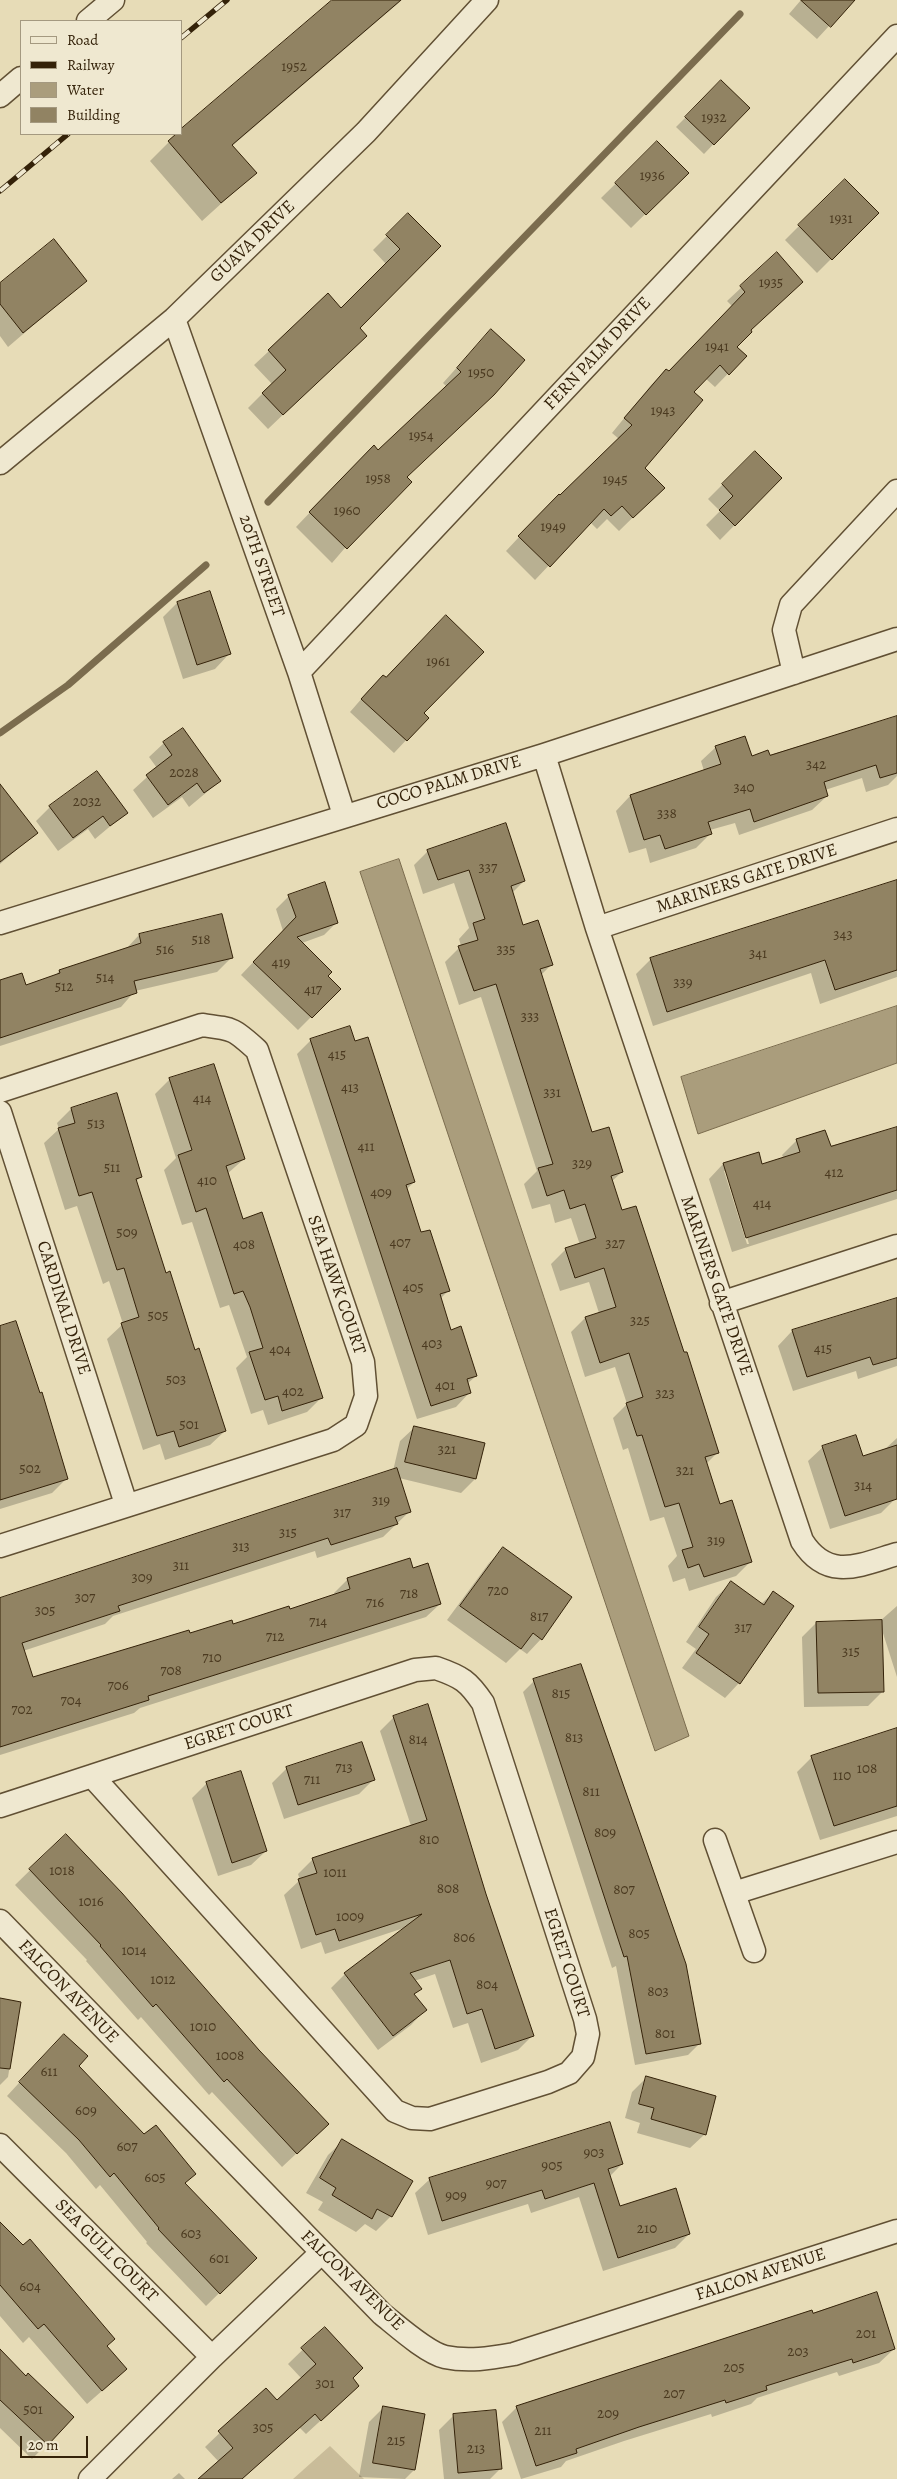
<!DOCTYPE html>
<html>
<head>
<meta charset="utf-8">
<style>
	body { margin:0 }
	#map { position:relative; width:897px; height:2479px; overflow:hidden; background:#e7dcb7; font-family:Alegreya,serif }
	canvas { display:block }
	.legend { position:absolute; left:20px; top:20px; width:162px; height:115px; box-sizing:border-box; background:#efe8d0; border:1px solid #a49980; margin:0; padding:6px 9px; list-style:none; font-size:15px; color:#342209 }
	.legend li { display:flex; align-items:center; gap:10px; height:25px }
	.legend b { width:25px; border:1px solid #a49980 }
	.scale { position:absolute; left:20px; top:2436px; width:68px; height:22px; box-sizing:border-box; border:2px solid #342209; border-top:0; padding-left:6px; font-size:15px; line-height:18px; white-space:nowrap; color:#342209; -webkit-text-stroke:4px #efe8d0; paint-order:stroke }
</style>
</head>
<body>
<div id="map">
<canvas width="897" height="2479"></canvas>
<ul class="legend">
<li><b style="height:6px;background:#efe8d0"></b>Road</li>
<li><b style="height:6px;background:#342209"></b>Railway</li>
<li><b style="height:14px;background:#aa9d7c"></b>Water</li>
<li><b style="height:14px;background:#918363"></b>Building</li>
</ul>
<div class="scale">20 m</div>
</div>
<script>
const ctx = document.querySelector('canvas').getContext('2d');
ctx.lineJoin = 'round';
function fillPath(path, color) { ctx.fillStyle = color; ctx.fill(path, 'evenodd'); }
function stroke(path, color, width, dash) { ctx.strokeStyle = color; ctx.lineWidth = width; ctx.lineCap = dash ? 'butt' : 'round'; ctx.setLineDash(dash || []); ctx.stroke(path); }
function write(font, color, halo, rows, align = 'center') {
  ctx.font = font + ' Alegreya,serif'; ctx.lineWidth = 4; ctx.setLineDash([]); ctx.textBaseline = 'middle'; ctx.strokeStyle = halo; ctx.fillStyle = color; for (const [text, x, y, turn = 0] of rows) {
    ctx.save(); ctx.translate(x, y); ctx.rotate((+turn || 0) * Math.PI / 180); ctx.textAlign = isNaN(turn) ? turn : align; if (halo) ctx.strokeText(text, 0, 0); ctx.fillText(text, 0, 0); ctx.restore();
  }
}
fillPath(new Path2D(`
	M330 2446 364 2479H293Z`), '#c9bc99');
const water = new Path2D(`
	M399 859 689 1736 655 1751 360 872Z
	M897 1006V1063L698 1134 681 1077Z`);
fillPath(water, '#aa9d7c');
stroke(water, '#7b6c4e', 1);
fillPath(new Path2D(`
	M334 0H402L232 146 255 173 202 221 150 161 169 142 181 134Z
	M801 0H853L817 39 789 14Z
	M721 82 748 108 704 154 676 127Z
	M657 143 687 173 631 228 601 198Z
	M845 180 877 213 817 273 785 240Z
	M408 215 439 246 358 328 351 350 268 429 248 408 272 384 254 365 269 351 341 310 386 264 373 250Z
	M777 254 749 331 736 347 745 356 715 387 705 378 692 392 644 468 663 488 619 531 607 519 597 529 590 522 535 580 506 551 545 509 619 439 612 433 652 384 666 370 668 372 732 306 727 301Z
	M85 281 8 347 0 336V285Z
	M477 345 405 478 332 563 296 527 359 461 378 451 447 387 443 383Z
	M755 452 781 478 720 540 706 525 720 511 708 499Z
	M177 603 229 654 215 669 183 679 163 617Z
	M370 689 422 713 427 718 394 753 350 712Z
	M897 717V776L888 785 866 792 862 778 825 790 827 796 812 810 739 835 735 823 710 830 711 833 696 848 650 863 646 848 629 853 616 811 630 796 704 771 701 761 716 747 751 757 769 756Z
	M183 729 220 781 189 807 182 797 153 818 133 790 157 768 149 757 164 743Z
	M0 802 36 833 0 864Z
	M50 807 126 813 95 839 88 829 58 851 36 821Z
	M428 851 524 881 512 893 522 926 552 964 541 975 591 1133 622 1172 611 1182 621 1212 717 1453 706 1464 719 1505 751 1561 736 1576 689 1591 685 1578 673 1582 668 1566 677 1556 664 1517 650 1521 628 1448 623 1450 613 1418 627 1404 615 1367 585 1377 571 1332 585 1318 599 1313 589 1282 560 1291 551 1264 566 1249 580 1245 571 1218 555 1223 550 1204 532 1209 524 1184 537 1171 481 997 459 1005 445 962 461 946 459 939 469 928 454 883 423 894 414 865Z
	M897 881V977L820 1004 811 973 653 1026 636 974 651 959Z
	M289 896 337 922 324 935 302 943 326 976 339 989 298 1030 241 975 283 931 276 909Z
	M139 935 231 958 217 972 135 991 121 1007 0 1046V981L25 986 54 977 59 971 125 950Z
	M311 1040 414 1182 406 1190 421 1234 448 1291 440 1299 450 1331 476 1376 467 1384 470 1392 456 1407 417 1419 297 1054Z
	M213 1065 244 1159 227 1174 242 1220 321 1398 307 1412 268 1425 263 1410 251 1414 236 1368 247 1357 229 1305 220 1308 192 1222 182 1225 164 1170 176 1158 155 1094 169 1080Z
	M71 1109 141 1176 136 1182 166 1274 225 1431 210 1445 165 1460 160 1444 143 1450 107 1339 123 1324 109 1281 103 1284 77 1206 65 1210 44 1143 59 1129 57 1123Z
	M897 1128V1199L732 1252 709 1179 723 1164 761 1166 784 1159 782 1155 797 1140 830 1147ZM724 1171H727L749 1244H747Z
	M897 1299V1366L858 1379 856 1371 793 1391 778 1346 792 1331Z
	M0 1328 67 1478 52 1493 0 1509Z
	M415 1427 475 1479 461 1493 399 1478 410 1511 383 1537 317 1558 315 1551 113 1616 105 1624 23 1651 32 1679 189 1635 233 1626 289 1610 335 1596 334 1593 348 1579 412 1569 440 1604 426 1617 140 1708 134 1713 0 1755V1598L393 1471 400 1441Z
	M897 1438V1496L895 1499 881 1513 830 1529 808 1461 823 1447 862 1458 883 1451Z
	M504 1548 541 1639 527 1654 520 1649 506 1663 447 1620 489 1563Z
	M731 1583 761 1604 773 1593 792 1606 739 1683 725 1698 682 1668 696 1649 686 1642 716 1597Z
	M897 1606V1677L882 1630V1692L868 1706 804 1707 802 1637 816 1623 880 1621Z
	M534 1681 699 2044 688 2055 635 2065 616 1966 612 1968 523 1692Z
	M394 1717 485 1894 532 2036 518 2050 481 2063 468 2023 453 2028 435 1974 414 1981 420 1989 413 1995 425 2010 411 2025 378 2050 331 1988 345 1974 404 1928 325 1954 321 1942 301 1949 284 1895 300 1880 298 1874 313 1859 411 1826 380 1731Z
	M897 1730V1816L820 1840 797 1772 812 1757Z
	M287 1768 373 1780 359 1794 284 1819 272 1783Z
	M207 1783 266 1851 251 1865 218 1876 192 1798Z
	M66 1835 313 2138 282 2167 212 2092 209 2095 141 2017 138 2020 86 1961 87 1960 15 1885Z
	M0 2000 20 2003 8 2077 0 2085Z
	M51 2048 78 2066 144 2136 194 2174 184 2184 255 2258 206 2306 146 2243 147 2242 100 2185 96 2189 66 2153 7 2096Z
	M647 2077 705 2134 690 2148 637 2133 640 2123 625 2118 632 2092Z
	M343 2141 411 2182 391 2216 376 2231 365 2224 356 2232 318 2210 323 2202 306 2193 328 2155Z
	M622 2164 609 2177 619 2208 689 2234 675 2248 603 2271 579 2197 531 2213 528 2204 428 2235 415 2193 430 2179Z
	M0 2224 106 2347 111 2383 87 2404 29 2337 23 2343 0 2316Z
	M812 2314 894 2349 879 2363 839 2376 837 2372 757 2398 751 2404 712 2417 711 2414 624 2441 566 2461 561 2467 521 2479 502 2422 517 2407Z
	M325 2328 351 2378 343 2400 306 2434 299 2427 242 2479H200L219 2462 205 2447 266 2389 277 2401 302 2379 288 2364Z
	M0 2350 26 2378 73 2417 32 2459 0 2428Z
	M384 2407 414 2470 405 2479 359 2477 369 2422Z
	M453 2416 501 2468 490 2479H444L439 2430Z
	M179 2473 185 2479H172Z`), '#0003');
stroke(new Path2D(`
	M268 502 740 14
	M0 733 68 685 206 565`), '#7b6c4e', 7);
const building = new Path2D(`
	M332 0H401L232 145 257 173 221 203 168 141 176 134H181V129Z
	M801 0H855L831 27Z
	M721 80 750 108 714 145 685 117Z
	M657 141 689 173 646 215 615 183Z
	M845 179 879 213 832 260 798 225Z
	M408 213 441 246 360 328 367 336 283 415 262 393 286 370 268 350 328 293 341 308 400 249 386 235Z
	M54 239 87 281 23 333 0 304V283Z
	M777 252 803 282 751 330 752 332 737 347 747 356 729 375 720 365 694 392 703 400 645 468 665 488 633 518 622 506 611 516 604 509 550 567 518 536 559 494 560 495 632 425 624 418 666 369 669 371 745 292 740 286Z
	M491 329 525 360 494 395 407 477 412 482 347 549 309 512 374 445 378 450 461 372 457 368Z
	M755 451 782 478 735 526 719 510 733 496 722 484Z
	M210 591 231 654 197 665 177 602Z
	M446 615 484 652 424 713 429 718 407 741 361 699 383 675 386 677Z
	M897 716V773L880 778 876 765 824 782 828 796 754 822 750 809 708 822 712 834 665 849 660 835 644 840 630 795 721 764 715 746 745 736 752 756 768 750 770 755Z
	M183 728 221 781 204 793 197 783 168 805 146 775 172 755 163 742Z
	M97 771 128 813 110 826 103 816 73 838 49 806Z
	M0 784 38 833 0 862Z
	M506 823 525 881 511 886 523 925 538 920 553 965 540 969 592 1132 609 1127 623 1172 611 1176 622 1210 636 1206 684 1352H687L719 1453 705 1457 720 1504 732 1500 752 1562 704 1577 699 1564 688 1568 682 1550 693 1547 679 1503 665 1507 642 1435 637 1436 626 1403 643 1397 629 1353 600 1363 585 1317 616 1307 604 1268 575 1278 565 1248 596 1238 585 1204 570 1209 564 1190 547 1196 538 1168 553 1164 496 984 474 991 458 946 478 940 473 923 485 919 469 870 438 880 427 850Z
	M897 880V970L835 990 825 960 667 1012 650 958Z
	M325 882 338 923 297 937 332 972 328 976 341 989 312 1018 253 962 296 917 288 895Z
	M222 914 233 958 134 981 137 993 0 1038V980L22 973 26 985 60 973 59 970 141 943 139 934Z
	M350 1026 355 1041 368 1037 415 1182 406 1185 421 1232 430 1230 450 1291 440 1294 451 1330 461 1326 477 1376 467 1379 471 1393 431 1406 310 1039Z
	M214 1064 245 1159 226 1166 243 1219 262 1212 323 1398 282 1411 278 1396 265 1400 249 1352 263 1348 250 1307 243 1291 234 1294 206 1208 196 1212 178 1155 192 1150 169 1078Z
	M117 1093 142 1177 136 1179 166 1273 170 1271 195 1350 199 1348 226 1431 179 1447 174 1431 157 1436 121 1323 139 1317 124 1268 117 1270 92 1192 79 1196 58 1128 75 1123 71 1108Z
	M897 1127V1190L746 1238 723 1163 759 1152 762 1164 800 1152 796 1139 825 1130 831 1146Z
	M897 1298V1358L873 1365 870 1357 807 1377 792 1330Z
	M16 1321 40 1393 42 1392 68 1479 0 1500V1326Z
	M414 1426 485 1443 476 1479 405 1462Z
	M856 1435 863 1456 897 1445V1499L845 1516 822 1446Z
	M397 1468 411 1512 395 1517 398 1524 331 1545 328 1538 118 1606 120 1611 22 1643 33 1677 189 1630 190 1633 232 1620 233 1624 289 1606 290 1609 350 1589 347 1578 410 1558 413 1568 428 1563 441 1604 148 1696 149 1700 0 1747V1598Z
	M503 1547 572 1597 542 1640 533 1633 521 1649 460 1606Z
	M731 1581 764 1605 773 1591 794 1606 740 1684 696 1653 709 1634 699 1627Z
	M882 1620 884 1692 818 1693 816 1622Z
	M581 1664 686 1964 701 2044 646 2054 627 1956 624 1957 533 1679Z
	M428 1704 486 1894 534 2036 495 2049 482 2009 467 2014 450 1960 410 1973 422 1989 414 1994 427 2010 393 2036 344 1973 422 1914 339 1941 335 1929 316 1935 298 1879 317 1873 312 1858 427 1820 393 1716Z
	M897 1728V1806L834 1826 811 1756Z
	M362 1742 375 1780 298 1805 286 1767Z
	M241 1771 267 1851 232 1863 206 1782Z
	M66 1834 122 1893 259 2050 329 2124 297 2154 227 2079 224 2082 156 2004 153 2007 100 1946 101 1945 29 1869Z
	M0 1998 21 2002 10 2069 0 2068Z
	M64 2034 88 2056 79 2066 144 2134 156 2125 196 2174 185 2183 257 2258 220 2294 158 2229 159 2228 114 2173 110 2177 79 2140 19 2082Z
	M646 2076 716 2096 706 2135 651 2119 654 2108 639 2104Z
	M610 2122 623 2164 608 2169 620 2206 676 2188 690 2234 618 2258 594 2183 545 2199 542 2190 442 2221 429 2178Z
	M342 2139 413 2181 392 2217 377 2209 372 2219 332 2195 336 2188 320 2178Z
	M0 2222 23 2245 30 2239 115 2339 107 2346 127 2369 102 2391 44 2324 38 2329 0 2285Z
	M877 2292 895 2349 853 2363 852 2359 766 2386 767 2390 726 2403 725 2400 639 2427 576 2449 577 2453 536 2466 516 2406 812 2310 813 2313Z
	M325 2327 363 2368 353 2378 359 2386 321 2421 315 2414 242 2479H198L233 2448 218 2431 266 2388 277 2400 316 2364 301 2348Z
	M0 2349 26 2376 28 2373 74 2417 48 2445 0 2400Z
	M383 2406 425 2414 415 2470 373 2463Z
	M496 2410 502 2469 458 2473 453 2414Z`);
fillPath(building, '#918363');
stroke(building, '#342209', 1);
const minor = new Path2D(`
	M88 21 113 0
	M0 96 21 78
	M174 319 299 672 344 815
	M0 463 174 319 366 132 487 0
	M299 672 897 36
	M794 673 784 630 791 605 897 491
	M544 755 597 928 802 1541C828 1582 860 1565 897 1554
	M0 923 544 755 897 639
	M597 928 897 829
	M0 1091 202 1025C233 1029 233 1028 257 1050L363 1362 366 1396 356 1425 333 1440 0 1546
	M0 1112 126 1504
	M721 1303 897 1246
	M436 1668C462 1677 468 1681 483 1703L585 2019 588 2034 583 2057 569 2073 548 2082 430 2119 412 2118 395 2111 92 1776 415 1670Z
	M0 1806 92 1776
	M715 1840 754 1951
	M734 1893 897 1842
	M0 1921 382 2314C397 2326 427 2353 445 2357 469 2362 491 2358 514 2354L897 2231
	M0 2145 212 2357
	M90 2479 212 2357 321 2253`);
stroke(minor, '#615034', 25);
stroke(minor, '#efe8d0', 22);
const rail = new Path2D(`
	M181 38 227 0
	M0 191 68 134`);
stroke(rail, '#342209', 5.5);
stroke(rail, '#efe8d0', 4, [11]);
write('15px', '#4b3a20', null, [
	["1952",294,67],
	["1932",714,118],
	["1936",652,176],
	["1931",841,219],
	["1935",771,283],
	["1941",717,347],
	["1950",481,373],
	["1943",663,411],
	["1954",421,436],
	["1958",378,479],
	["1945",615,480],
	["1960",347,511],
	["1949",553,527],
	["1961",438,662],
	["342",816,765],
	["2028",184,773],
	["340",744,788],
	["2032",87,802],
	["338",667,814],
	["337",488,868],
	["343",843,935],
	["518",201,940],
	["516",165,950],
	["335",506,950],
	["341",758,954],
	["419",281,963],
	["514",105,978],
	["339",683,983],
	["512",64,987],
	["417",313,990],
	["333",530,1017],
	["415",337,1055],
	["413",350,1088],
	["331",552,1093],
	["414",202,1099],
	["513",96,1124],
	["411",366,1147],
	["329",582,1164],
	["511",112,1168],
	["412",834,1173],
	["410",207,1181],
	["409",381,1193],
	["414",762,1204],
	["509",127,1233],
	["407",400,1243],
	["327",615,1244],
	["408",244,1245],
	["405",413,1288],
	["505",158,1316],
	["325",640,1321],
	["403",432,1344],
	["415",823,1349],
	["404",280,1350],
	["503",176,1380],
	["401",445,1386],
	["402",293,1392],
	["323",665,1394],
	["501",189,1425],
	["321",447,1450],
	["502",30,1469],
	["321",685,1471],
	["314",863,1486],
	["319",381,1501],
	["317",342,1513],
	["315",288,1533],
	["319",716,1541],
	["313",241,1547],
	["311",181,1566],
	["309",142,1578],
	["720",498,1591],
	["718",409,1594],
	["307",85,1598],
	["716",375,1603],
	["305",45,1611],
	["817",539,1617],
	["714",318,1622],
	["317",743,1628],
	["712",275,1637],
	["315",851,1652],
	["710",212,1658],
	["708",171,1671],
	["706",118,1686],
	["815",561,1694],
	["704",71,1701],
	["702",22,1710],
	["813",574,1738],
	["814",418,1740],
	["713",344,1768],
	["108",867,1769],
	["110",842,1776],
	["711",312,1780],
	["811",591,1792],
	["809",605,1833],
	["810",429,1840],
	["1018",62,1871],
	["1011",335,1873],
	["808",448,1889],
	["807",624,1890],
	["1016",91,1902],
	["1009",350,1917],
	["805",639,1934],
	["806",464,1938],
	["1014",134,1951],
	["1012",163,1980],
	["804",487,1985],
	["803",658,1992],
	["1010",203,2027],
	["801",665,2034],
	["1008",230,2056],
	["611",49,2072],
	["609",86,2111],
	["607",127,2147],
	["903",594,2153],
	["905",552,2166],
	["605",155,2178],
	["907",496,2184],
	["909",456,2196],
	["210",647,2229],
	["603",191,2234],
	["601",219,2259],
	["604",30,2287],
	["201",866,2334],
	["203",798,2352],
	["205",734,2368],
	["301",325,2384],
	["207",674,2394],
	["501",33,2410],
	["209",608,2414],
	["305",263,2428],
	["211",543,2431],
	["215",396,2441],
	["213",476,2449]
]);
write('18px', '#342209', '#efe8d0', [
	["GUAVA DRIVE",253,242,-44],
	["FERN PALM DRIVE",598,354,-47],
	["20TH STREET",261,566,71],
	["COCO PALM DRIVE",449,783,-17],
	["MARINERS GATE DRIVE",747,879,-18],
	["SEA HAWK COURT",336,1285,71],
	["MARINERS GATE DRIVE",716,1286,71],
	["CARDINAL DRIVE",63,1308,72],
	["EGRET COURT",239,1728,-18],
	["EGRET COURT",566,1963,72],
	["FALCON AVENUE",68,1992,46],
	["SEA GULL COURT",106,2251,45],
	["FALCON AVENUE",761,2275,-18],
	["FALCON AVENUE",352,2281,44]
]);
</script>
</body>
</html>
